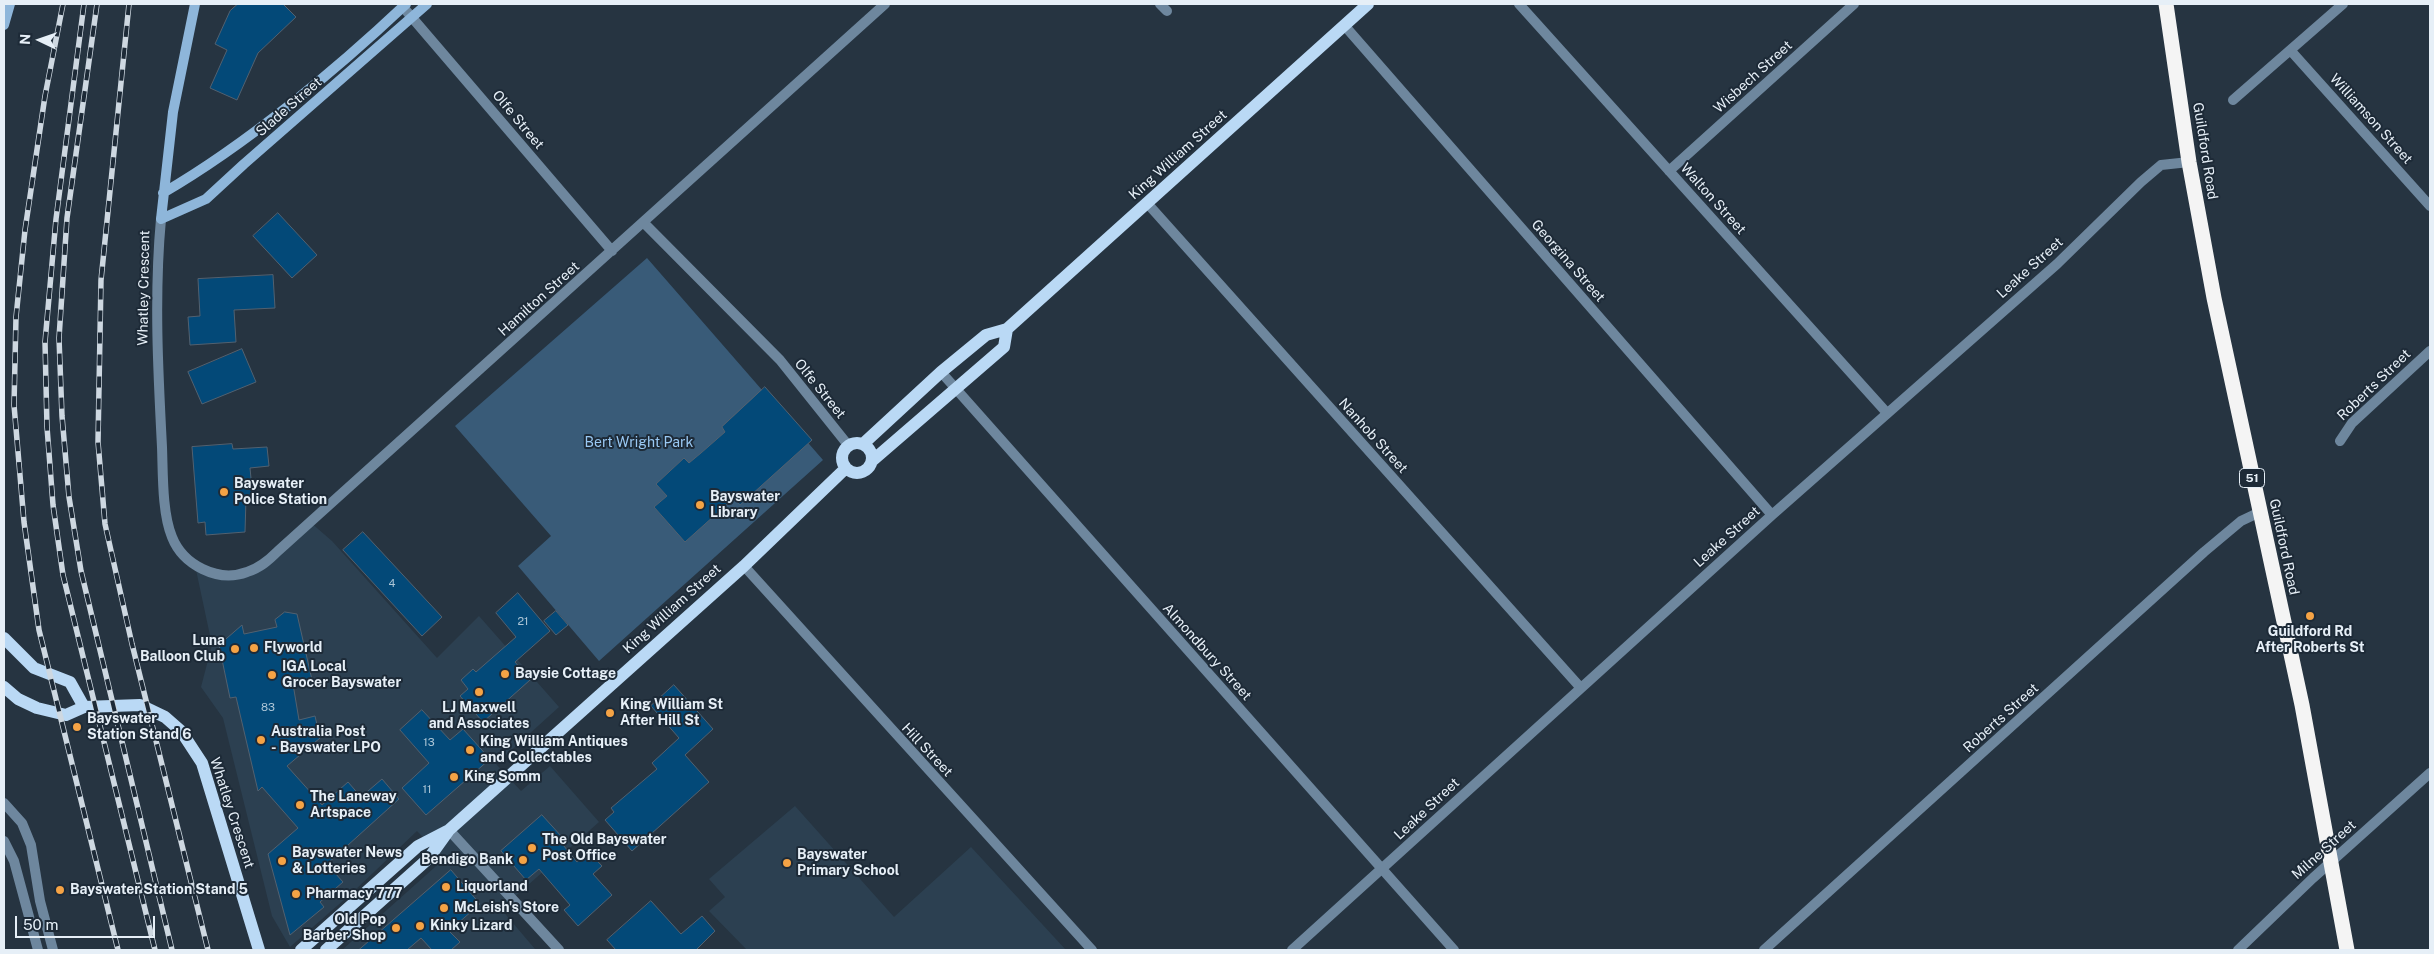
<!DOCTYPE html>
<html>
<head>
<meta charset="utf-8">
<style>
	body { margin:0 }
	#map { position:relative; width:2434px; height:954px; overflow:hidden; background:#263441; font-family:"Public Sans",sans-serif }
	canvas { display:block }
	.frame { position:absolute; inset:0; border:5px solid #e6eff7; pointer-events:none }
	.north { position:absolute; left:15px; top:15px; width:50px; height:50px; -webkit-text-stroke:4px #1d2a37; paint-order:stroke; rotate:273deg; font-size:14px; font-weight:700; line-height:20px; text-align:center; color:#e6eff7 }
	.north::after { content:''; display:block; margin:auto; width:18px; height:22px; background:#e6eff7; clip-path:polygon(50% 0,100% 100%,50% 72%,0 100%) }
	.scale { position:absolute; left:15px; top:916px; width:140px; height:22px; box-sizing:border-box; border:2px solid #e6eff7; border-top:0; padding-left:6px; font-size:15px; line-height:18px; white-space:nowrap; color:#e6eff7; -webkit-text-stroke:4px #1d2a37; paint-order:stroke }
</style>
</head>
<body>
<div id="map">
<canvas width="2434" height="954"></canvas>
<div class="frame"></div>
<div class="north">N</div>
<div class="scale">50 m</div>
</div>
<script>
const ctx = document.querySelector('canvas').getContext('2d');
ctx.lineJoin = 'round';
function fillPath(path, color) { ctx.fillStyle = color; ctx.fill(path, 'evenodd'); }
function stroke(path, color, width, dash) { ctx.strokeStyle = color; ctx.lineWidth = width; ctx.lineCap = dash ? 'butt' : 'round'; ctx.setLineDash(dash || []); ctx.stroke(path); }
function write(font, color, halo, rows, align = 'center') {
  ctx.font = font + ' "Public Sans",sans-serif'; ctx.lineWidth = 4; ctx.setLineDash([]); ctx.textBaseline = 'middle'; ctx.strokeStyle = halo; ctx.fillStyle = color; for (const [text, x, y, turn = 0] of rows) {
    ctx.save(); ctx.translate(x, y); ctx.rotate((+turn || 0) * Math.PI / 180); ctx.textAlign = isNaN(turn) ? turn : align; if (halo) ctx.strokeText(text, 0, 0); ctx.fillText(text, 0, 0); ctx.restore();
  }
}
fillPath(new Path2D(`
	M310 522 332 541 437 658 479 616 559 707 496 764 521 791 550 766 599 822 501 909 535 949 534 950H342L444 859 417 831 353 892 290 947 272 916 223 718 201 687 212 645 195 565 206 571 246 573Z
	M795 806 894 917 971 847 1066 950H747L709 911 725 897 709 879Z`), '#2c4051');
fillPath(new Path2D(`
	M647 258 823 460 599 661 518 566 551 536 455 426Z`), '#395b78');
const building = new Path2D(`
	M238 4H283L296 17 258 53 237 100 210 88 227 50 215 44 230 11Z
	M278 213 317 255 292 278 253 236Z
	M273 275 275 308 234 310 236 342 190 345 188 317 200 316 198 279Z
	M242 349 256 382 202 404 188 372Z
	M765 387 812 440 740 505 734 498 685 542 654 507 667 496 656 484 684 458 689 463 701 453 725 432 722 427Z
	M232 444 233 449 267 447 269 466 250 468 253 499H246L245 532 206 535 205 522 198 523 192 447Z
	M363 532 442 617 422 636 343 550Z
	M518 593 550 631 515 662 530 680 483 722 460 696 468 689 461 680 473 669 476 672 516 637 496 613Z
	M556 611 568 625 556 635 544 621Z
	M285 612 297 614 312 680 293 684 299 720 315 716 320 738 287 766 322 805 348 782 361 797 382 779 399 799 327 864 343 882 320 902 324 907 290 935 268 854 298 828 262 787 258 791 236 697 230 698 219 645 242 625 244 634 277 627 275 620Z
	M674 685 713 729 685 755 709 782 632 851 605 820 614 812 611 808 657 769 652 763 679 738 651 706Z
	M422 710 450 740 463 729 490 759 426 815 402 788 429 763 400 730Z
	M542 815 562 837 559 840 577 862 589 852 602 866 593 874 612 895 578 926 564 910 570 905 539 869 526 880 501 851Z
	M451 870 480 904 449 931 460 942 451 950H432L421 938 407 950H359Z
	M651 901 681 934 702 916 715 931 696 950H616L607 940Z`);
fillPath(building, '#034978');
stroke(building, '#526170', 1);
stroke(new Path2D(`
	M1160 4 1167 11
	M1519 4 1887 413
	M403 7 612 251
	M1344 25 1772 515
	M2291 51 2430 206
	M2233 100 2343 4
	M1669 171 1854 4
	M1147 203 1580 687
	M161 219C154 295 158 371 162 447 163 473 162 513 172 537 183 565 218 583 247 572 260 568 269 560 278 551L885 4
	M644 223 780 360 848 445
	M941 372 1454 950
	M2340 441 2352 423 2430 351
	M744 566 1092 950
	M4 803 22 823 31 845 40 901 53 950
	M449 830 559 950
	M4 841 14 861 38 950
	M1292 950 1772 515 2057 264 2141 182 2161 165 2189 162
	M1764 950 2204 552 2241 521 2260 512
	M2238 950 2313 878 2430 773`), '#6e879e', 10);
stroke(new Path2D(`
	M4 25 10 4
	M163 193C247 144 336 70 406 4
	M161 219 206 199 244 164 427 4
	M161 219 173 112 195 4`), '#8eb6da', 10);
stroke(new Path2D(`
	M842 458a15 15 0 1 1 30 0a15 15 0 1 1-30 0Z
	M863 444 941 372 986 335 1007 329 1368 4
	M872 461 1004 347 1007 329
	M4 638 34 668 70 682 84 707
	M4 687 18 699 37 708 66 715 84 707 140 705 165 717 181 731 202 763 259 950
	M301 950 418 846 447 831
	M326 950 429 858 449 830 744 566 846 468`), '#bad9f5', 12);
stroke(new Path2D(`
	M2166 4 2189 162 2214 298 2302 705 2347 950`), '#f4f4f4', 15);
const rail = new Path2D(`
	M63 4 45 96 25 230 16 317 14 405 24 522 39 630 118 950
	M84 4 56 219 45 342 47 427 53 505 63 575 155 950
	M97 4 67 218 59 338 62 416 69 497 81 571 172 950
	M129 4 101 280 98 442 105 524 132 644 208 950`);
stroke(rail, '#ced8e1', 5.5);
stroke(rail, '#1d2a37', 4, [11]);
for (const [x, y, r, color] of [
	[224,492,5,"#f5a345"],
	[700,505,5,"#f5a345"],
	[2310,616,5,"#f5a345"],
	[254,648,5,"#f5a345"],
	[235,649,5,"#f5a345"],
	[505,674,5,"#f5a345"],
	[272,675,5,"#f5a345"],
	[479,692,5,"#f5a345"],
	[610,713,5,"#f5a345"],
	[77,727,5,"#f5a345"],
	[261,740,5,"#f5a345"],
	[470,750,5,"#f5a345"],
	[454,777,5,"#f5a345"],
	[300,805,5,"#f5a345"],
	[532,848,5,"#f5a345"],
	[523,860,5,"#f5a345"],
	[282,861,5,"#f5a345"],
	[787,863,5,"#f5a345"],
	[446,887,5,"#f5a345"],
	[60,890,5,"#f5a345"],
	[296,894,5,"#f5a345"],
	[444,908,5,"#f5a345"],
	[420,926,5,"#f5a345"],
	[396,928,5,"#f5a345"]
]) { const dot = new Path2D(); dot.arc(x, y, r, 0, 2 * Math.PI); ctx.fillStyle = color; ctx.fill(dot); stroke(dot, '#1d2a37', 2); }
write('11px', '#adc6d7', null, [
	["4",392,584],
	["21",523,622],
	["83",268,708],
	["13",429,743],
	["11",427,790]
]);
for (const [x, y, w] of [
	[2252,478,25]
]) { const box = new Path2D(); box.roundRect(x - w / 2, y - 9.5, w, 19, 4); ctx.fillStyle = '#1d2a37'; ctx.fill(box); stroke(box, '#e6eff7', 1); }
write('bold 12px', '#e6eff7', null, [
	["51",2252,478]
]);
write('14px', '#e6eff7', '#1d2a37', [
	["Wisbech Street",1753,77,-42],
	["Slade Street",289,107,-41],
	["Williamson Street",2371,119,48],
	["Olfe Street",518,120,50],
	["Guildford Road",2205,151,81],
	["King William Street",1178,155,-42],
	["Walton Street",1713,199,48],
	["Georgina Street",1568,261,49],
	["Leake Street",2030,268,-42],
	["Whatley Crescent",144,288,-89],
	["Hamilton Street",539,299,-42],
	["Roberts Street",2374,385,-44],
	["Olfe Street",820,389,51],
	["Nanhob Street",1373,436,48],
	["Leake Street",1727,537,-42],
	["Guildford Road",2284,547,78],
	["King William Street",672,609,-42],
	["Almondbury Street",1207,652,48],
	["Roberts Street",2001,718,-42],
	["Hill Street",927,750,47],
	["Leake Street",1427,809,-43],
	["Whatley Crescent",232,813,72],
	["Milne Street",2324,850,-42]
]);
write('14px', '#9ac9f4', '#1d2a37', [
	["Bert Wright Park",639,443]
]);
write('bold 14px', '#e6eff7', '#1d2a37', [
	["Bayswater",234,484],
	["Police Station",234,500],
	["Bayswater",710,497],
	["Library",710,513],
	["Guildford Rd",2310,632,"center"],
	["After Roberts St",2310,648,"center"],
	["Luna",225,641,"right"],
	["Balloon Club",225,657,"right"],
	["Flyworld",264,648],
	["IGA Local",282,667],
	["Grocer Bayswater",282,683],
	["Baysie Cottage",515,674],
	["King William St",620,705],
	["After Hill St",620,721],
	["LJ Maxwell",479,708,"center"],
	["and Associates",479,724,"center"],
	["Bayswater",87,719],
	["Station Stand 6",87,735],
	["Australia Post",271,732],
	["- Bayswater LPO",271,748],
	["King William Antiques",480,742],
	["and Collectables",480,758],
	["King Somm",464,777],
	["The Laneway",310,797],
	["Artspace",310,813],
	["The Old Bayswater",542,840],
	["Post Office",542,856],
	["Bayswater News",292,853],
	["& Lotteries",292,869],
	["Bayswater",797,855],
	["Primary School",797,871],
	["Bendigo Bank",513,860,"right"],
	["Liquorland",456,887],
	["Bayswater Station Stand 5",70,890],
	["Pharmacy 777",306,894],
	["McLeish's Store",454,908],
	["Old Pop",386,920,"right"],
	["Barber Shop",386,936,"right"],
	["Kinky Lizard",430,926]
], 'left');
</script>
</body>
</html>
